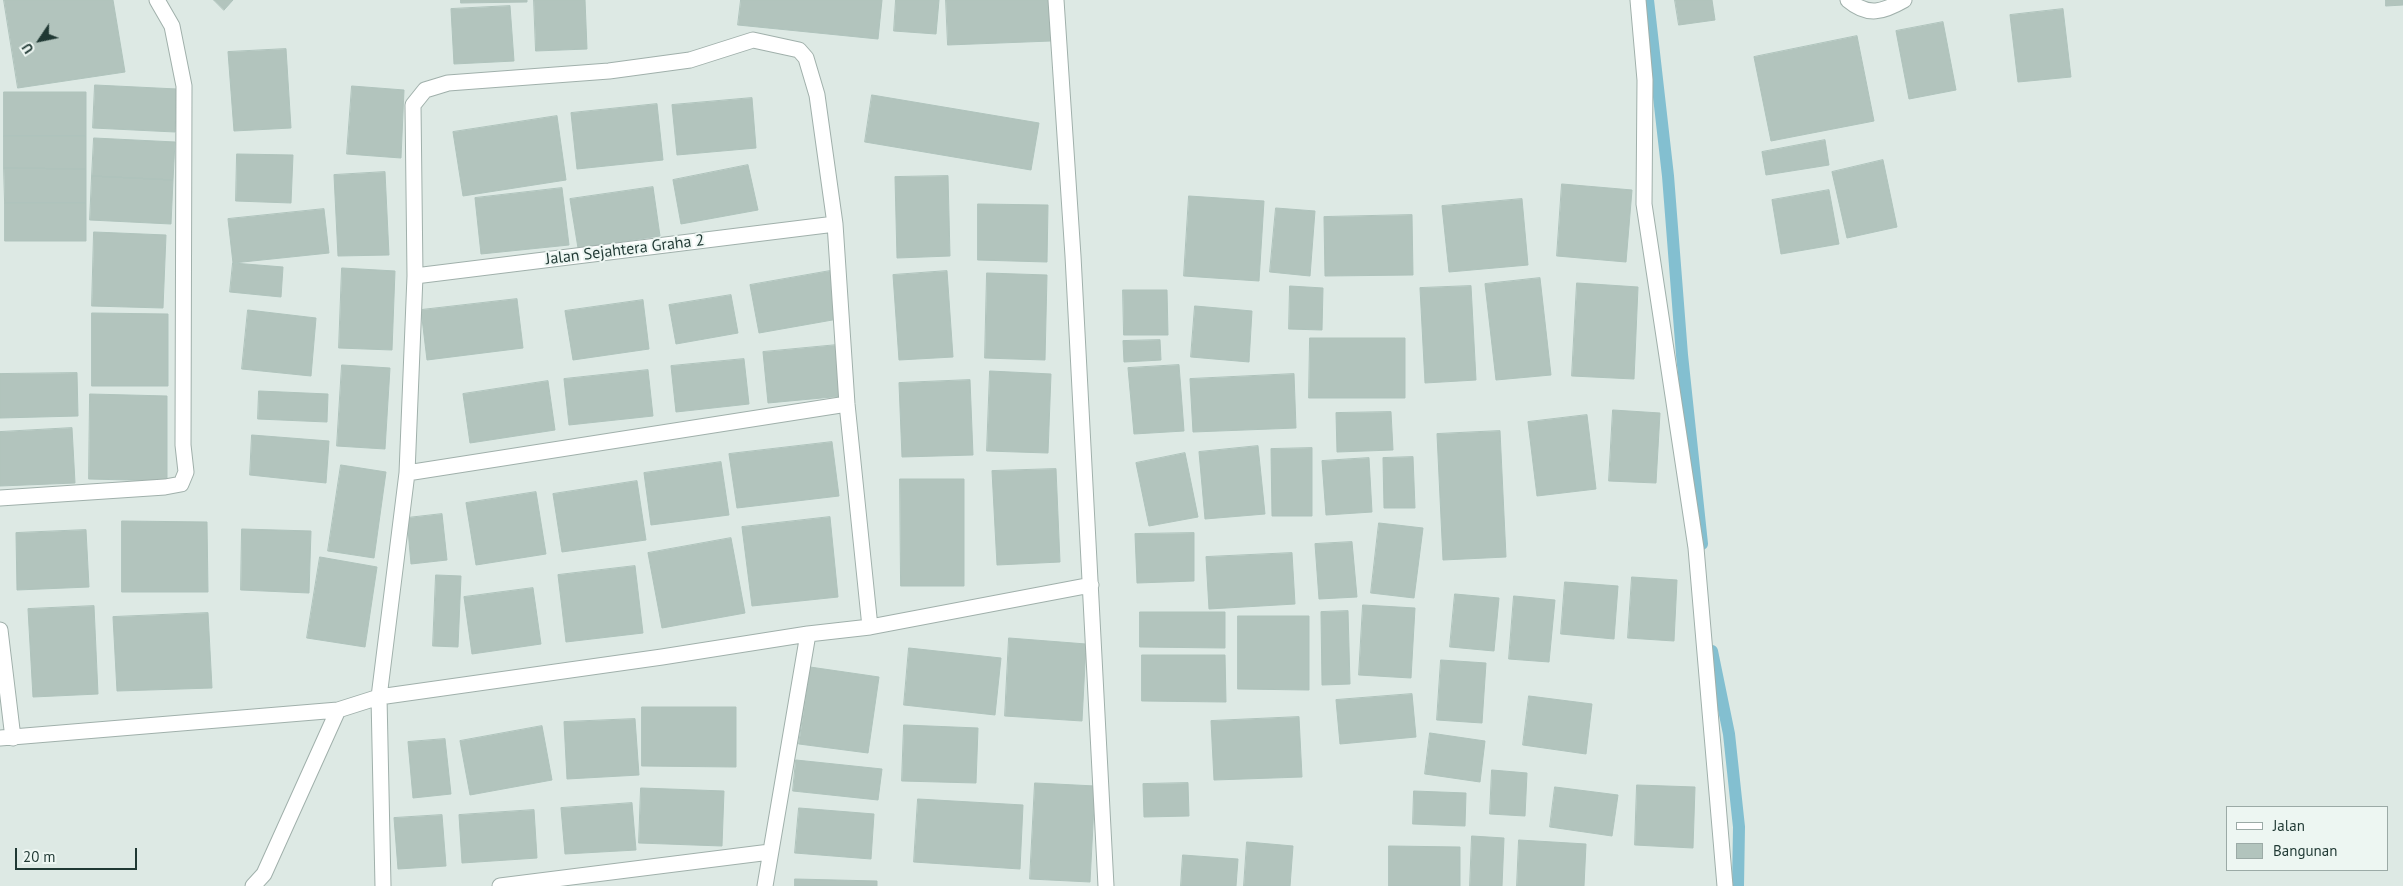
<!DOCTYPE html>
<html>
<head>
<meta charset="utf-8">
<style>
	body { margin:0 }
	#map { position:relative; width:2403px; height:886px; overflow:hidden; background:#dde9e4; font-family:"PT Sans",sans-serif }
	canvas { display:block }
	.legend { position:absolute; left:2226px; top:806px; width:162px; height:65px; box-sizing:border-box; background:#edf6f2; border:1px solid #9baaa6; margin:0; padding:6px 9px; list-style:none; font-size:15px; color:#1f3833 }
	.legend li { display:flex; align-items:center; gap:10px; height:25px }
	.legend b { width:25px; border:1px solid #9baaa6 }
	.north { position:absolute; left:15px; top:15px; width:50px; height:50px; -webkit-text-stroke:4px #edf6f2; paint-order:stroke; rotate:236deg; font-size:14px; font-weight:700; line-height:20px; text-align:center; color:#1f3833 }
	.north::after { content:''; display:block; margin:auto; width:18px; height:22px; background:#1f3833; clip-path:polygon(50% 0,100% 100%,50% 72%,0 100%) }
	.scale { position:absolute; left:15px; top:848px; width:122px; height:22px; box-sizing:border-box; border:2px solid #1f3833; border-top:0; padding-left:6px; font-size:15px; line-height:18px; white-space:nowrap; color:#1f3833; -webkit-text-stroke:4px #edf6f2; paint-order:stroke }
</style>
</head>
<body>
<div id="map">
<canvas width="2403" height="886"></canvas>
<ul class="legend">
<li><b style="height:6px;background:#fff"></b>Jalan</li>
<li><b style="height:14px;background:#b2c4bd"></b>Bangunan</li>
</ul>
<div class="north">U</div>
<div class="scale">20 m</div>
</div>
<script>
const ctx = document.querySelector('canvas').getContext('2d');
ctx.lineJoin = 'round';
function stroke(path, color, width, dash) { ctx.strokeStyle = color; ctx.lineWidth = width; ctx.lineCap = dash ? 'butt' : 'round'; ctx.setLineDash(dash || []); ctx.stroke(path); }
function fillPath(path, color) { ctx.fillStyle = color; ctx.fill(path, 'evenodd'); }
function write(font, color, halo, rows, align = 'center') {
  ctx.font = font + ' "PT Sans",sans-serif'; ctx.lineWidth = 4; ctx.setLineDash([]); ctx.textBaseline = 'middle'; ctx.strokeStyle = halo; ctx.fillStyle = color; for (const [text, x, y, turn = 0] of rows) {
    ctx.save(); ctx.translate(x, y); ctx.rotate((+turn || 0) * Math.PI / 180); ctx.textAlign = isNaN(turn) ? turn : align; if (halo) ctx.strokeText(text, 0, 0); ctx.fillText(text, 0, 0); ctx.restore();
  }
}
stroke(new Path2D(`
	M1648 0 1668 176 1682 355 1702 544
	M1712 651 1729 734 1739 827 1738 886`), '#83bfd0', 12);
const building = new Path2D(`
	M4 0H113L125 72 18 88Z
	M214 0H233L224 10Z
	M461 0H527V2L461 3Z
	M534 0H585L587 49 536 51Z
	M741 0H882L878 39 738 25Z
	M896 0H939L936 34 894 31Z
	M946 0H1049L1051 41 948 45Z
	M1675 0H1712L1715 20 1679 25Z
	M2386 0H2403V5L2386 6Z
	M510 6 514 61 454 64 451 9Z
	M2063 9 2071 77 2018 82 2010 15Z
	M1943 22 1956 90 1909 99 1896 31Z
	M1857 36 1874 121 1771 141 1754 57Z
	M286 49 291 128 234 131 228 52Z
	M95 85 177 89 175 132 93 128Z
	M352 86 404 90 401 158 347 154Z
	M4 92H86V136H4Z
	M872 95 1039 123 1031 170 865 142Z
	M752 98 756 148 677 155 672 105Z
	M657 104 663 160 577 169 571 113Z
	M557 116 566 180 463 196 453 132Z
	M4 136H86V169L4 168Z
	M94 138 175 142 173 180 92 176Z
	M1825 140 1829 165 1766 175 1762 152Z
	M237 154 293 155 291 203 236 201Z
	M1883 160 1897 227 1847 238 1832 172Z
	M748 165 758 210 681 224 673 180Z
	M4 168 86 169V203H5Z
	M385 172 389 255 338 256 334 175Z
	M92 176 173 180 171 224 90 220Z
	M948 176 950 256 897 258 895 177Z
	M1562 184 1632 190 1626 262 1557 256Z
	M653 187 660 236 578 248 570 199Z
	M562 188 569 245 481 254 475 198Z
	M1829 190 1839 244 1781 254 1772 200Z
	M1189 196 1264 201 1259 281 1184 276Z
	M1522 199 1528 265 1449 272 1442 206Z
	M5 203H86V241H5Z
	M978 204 1048 205 1047 262 978 260Z
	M1276 208 1315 211 1310 276 1270 272Z
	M324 209 329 253 233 263 228 219Z
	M1412 215 1413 275 1325 276 1324 217Z
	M94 232 166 235 163 308 92 306Z
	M233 263 283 267 281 297 230 292Z
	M342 268 395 271 392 350 339 348Z
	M830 271 838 319 759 333 750 285Z
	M947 271 953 357 899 360 893 275Z
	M987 273 1047 275 1045 360 985 358Z
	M1540 278 1551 375 1496 380 1485 284Z
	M1577 283 1638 287 1634 379 1572 376Z
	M1290 286 1323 288 1322 330 1289 329Z
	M1471 286 1476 380 1425 383 1420 288Z
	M1123 290H1167L1168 335H1124Z
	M731 295 738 333 676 344 669 305Z
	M517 299 523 348 427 360 421 310Z
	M643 300 649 349 573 360 565 311Z
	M1195 306 1252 311 1249 362 1191 357Z
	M248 310 316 318 311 376 242 369Z
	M92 313 168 314V386H92Z
	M1310 338H1405V398H1309Z
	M1160 340 1161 360 1124 362 1123 341Z
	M837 345 843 396 768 403 763 352Z
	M744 359 749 404 676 412 671 366Z
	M342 365 390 368 385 449 337 446Z
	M1179 365 1184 431 1134 434 1128 368Z
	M648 370 653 416 569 425 564 379Z
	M990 371 1051 374 1048 453 987 451Z
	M77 373 78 416 0 418V374Z
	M1294 374 1296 428 1193 432 1190 379Z
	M970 380 973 455 902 457 899 383Z
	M548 381 555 430 470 443 463 394Z
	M259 391 328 394 327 422 258 419Z
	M90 394 167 396V481L89 479Z
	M1613 410 1660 413 1656 483 1609 481Z
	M1391 412 1393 450 1337 452 1336 413Z
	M1587 415 1596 489 1537 496 1528 422Z
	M72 428 75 483 0 486V432Z
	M1500 431 1506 557 1443 560 1437 434Z
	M252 435 329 441 326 483 250 475Z
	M832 442 839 496 737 508 729 454Z
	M1258 446 1265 514 1205 519 1199 452Z
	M1312 448V516H1272L1271 449Z
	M1185 453 1198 517 1149 526 1136 463Z
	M1413 457 1415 508H1384L1383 458Z
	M1369 458 1372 512 1326 515 1322 461Z
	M721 462 729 515 651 525 644 473Z
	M341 465 386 472 374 558 328 551Z
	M1056 469 1060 562 997 565 992 471Z
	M900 479H964V586H901Z
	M637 481 646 540 562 552 553 494Z
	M536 492 546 554 476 565 466 503Z
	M442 514 447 560 411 564 407 518Z
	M830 517 838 597 752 606 742 527Z
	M122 521 207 522 208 592H122Z
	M1379 523 1423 528 1414 598 1371 593Z
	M242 529 311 531 309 593 241 590Z
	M86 530 89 587 17 590 16 533Z
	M1194 533V581L1137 583 1135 534Z
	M731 538 745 613 662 628 648 553Z
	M1352 542 1357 597 1319 599 1315 544Z
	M1292 553 1295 604 1209 609 1206 557Z
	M320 557 377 567 365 647 307 638Z
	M635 566 643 633 566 642 558 575Z
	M436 575 461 576 458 647 433 646Z
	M1632 577 1677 580 1674 641 1628 638Z
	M1565 582 1618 586 1614 639 1561 634Z
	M533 588 541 644 472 654 464 597Z
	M1455 594 1499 598 1494 651 1450 647Z
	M1514 596 1555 600 1549 662 1509 659Z
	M1363 605 1415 608 1411 678 1359 675Z
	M94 606 98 694 33 697 28 609Z
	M1348 611 1350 684 1322 685 1321 612Z
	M1140 612H1225V648L1140 647Z
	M208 613 212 688 117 691 113 617Z
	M1238 616H1309V690L1238 689Z
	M1009 638 1086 644 1082 721 1005 716Z
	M909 648 1001 658 995 715 904 705Z
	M1142 655H1225L1226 702 1142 701Z
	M1441 660 1486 663 1482 723 1437 720Z
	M810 667 879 677 868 753 799 744Z
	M1412 694 1416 737 1340 744 1336 700Z
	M1529 696 1592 704 1586 754 1523 745Z
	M642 707H736V767L642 766Z
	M1299 717 1302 777 1214 780 1211 721Z
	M635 719 639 775 567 779 564 722Z
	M904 725 978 728 976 783 902 781Z
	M542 726 552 780 470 795 460 741Z
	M1430 733 1485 741 1480 782 1425 774Z
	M445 739 451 794 413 798 408 742Z
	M796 760 882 769 878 800 793 791Z
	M1492 770 1527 773 1525 816 1490 814Z
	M1035 783 1095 786 1090 882 1030 879Z
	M1188 783 1189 816 1144 817 1143 784Z
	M1637 785 1695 787 1693 848 1635 845Z
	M1555 787 1618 795 1612 836 1550 827Z
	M641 788 724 791 722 846 639 843Z
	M1414 791 1466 793 1465 826 1413 824Z
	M918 799 1023 805 1020 869 914 862Z
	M632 803 636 850 565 854 561 808Z
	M799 808 874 814 871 859 795 853Z
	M534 810 537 858 462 863 459 815Z
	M442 815 446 866 398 869 394 818Z
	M1472 836 1504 838 1502 886H1470Z
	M1519 840 1586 844 1584 886H1517Z
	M1247 842 1293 846 1290 886H1244Z
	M1389 846 1460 847V886H1389Z
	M1183 855 1238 859 1236 886H1181Z
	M795 879 877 881V886H795Z`);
fillPath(building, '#b2c4bd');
stroke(building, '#afc3bc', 1);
const minor = new Path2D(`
	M1056 0 1073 256 1106 886
	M1638 0 1645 80 1644 204 1696 548 1725 886
	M1848 0C1868 17 1883 12 1904 0
	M415 276 835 224
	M407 473 847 404
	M0 498 165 487 181 484 186 472 183 445 184 86 172 26 157 0
	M0 630 13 738
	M0 738 338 710 379 697 662 657 808 634 870 627 1091 585
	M253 886 264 874 338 710
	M383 886 379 697 407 473 415 276 413 105 425 90 448 83 609 71 690 60 753 40 799 50 806 58 817 95 835 224 847 404 870 627
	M500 886 770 852
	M765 886 808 634`);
stroke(minor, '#a0b0ab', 17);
stroke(minor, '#fff', 15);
write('16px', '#1f3833', '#edf6f2', [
	["Jalan Sejahtera Graha 2",625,250,-7]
]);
</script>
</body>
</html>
